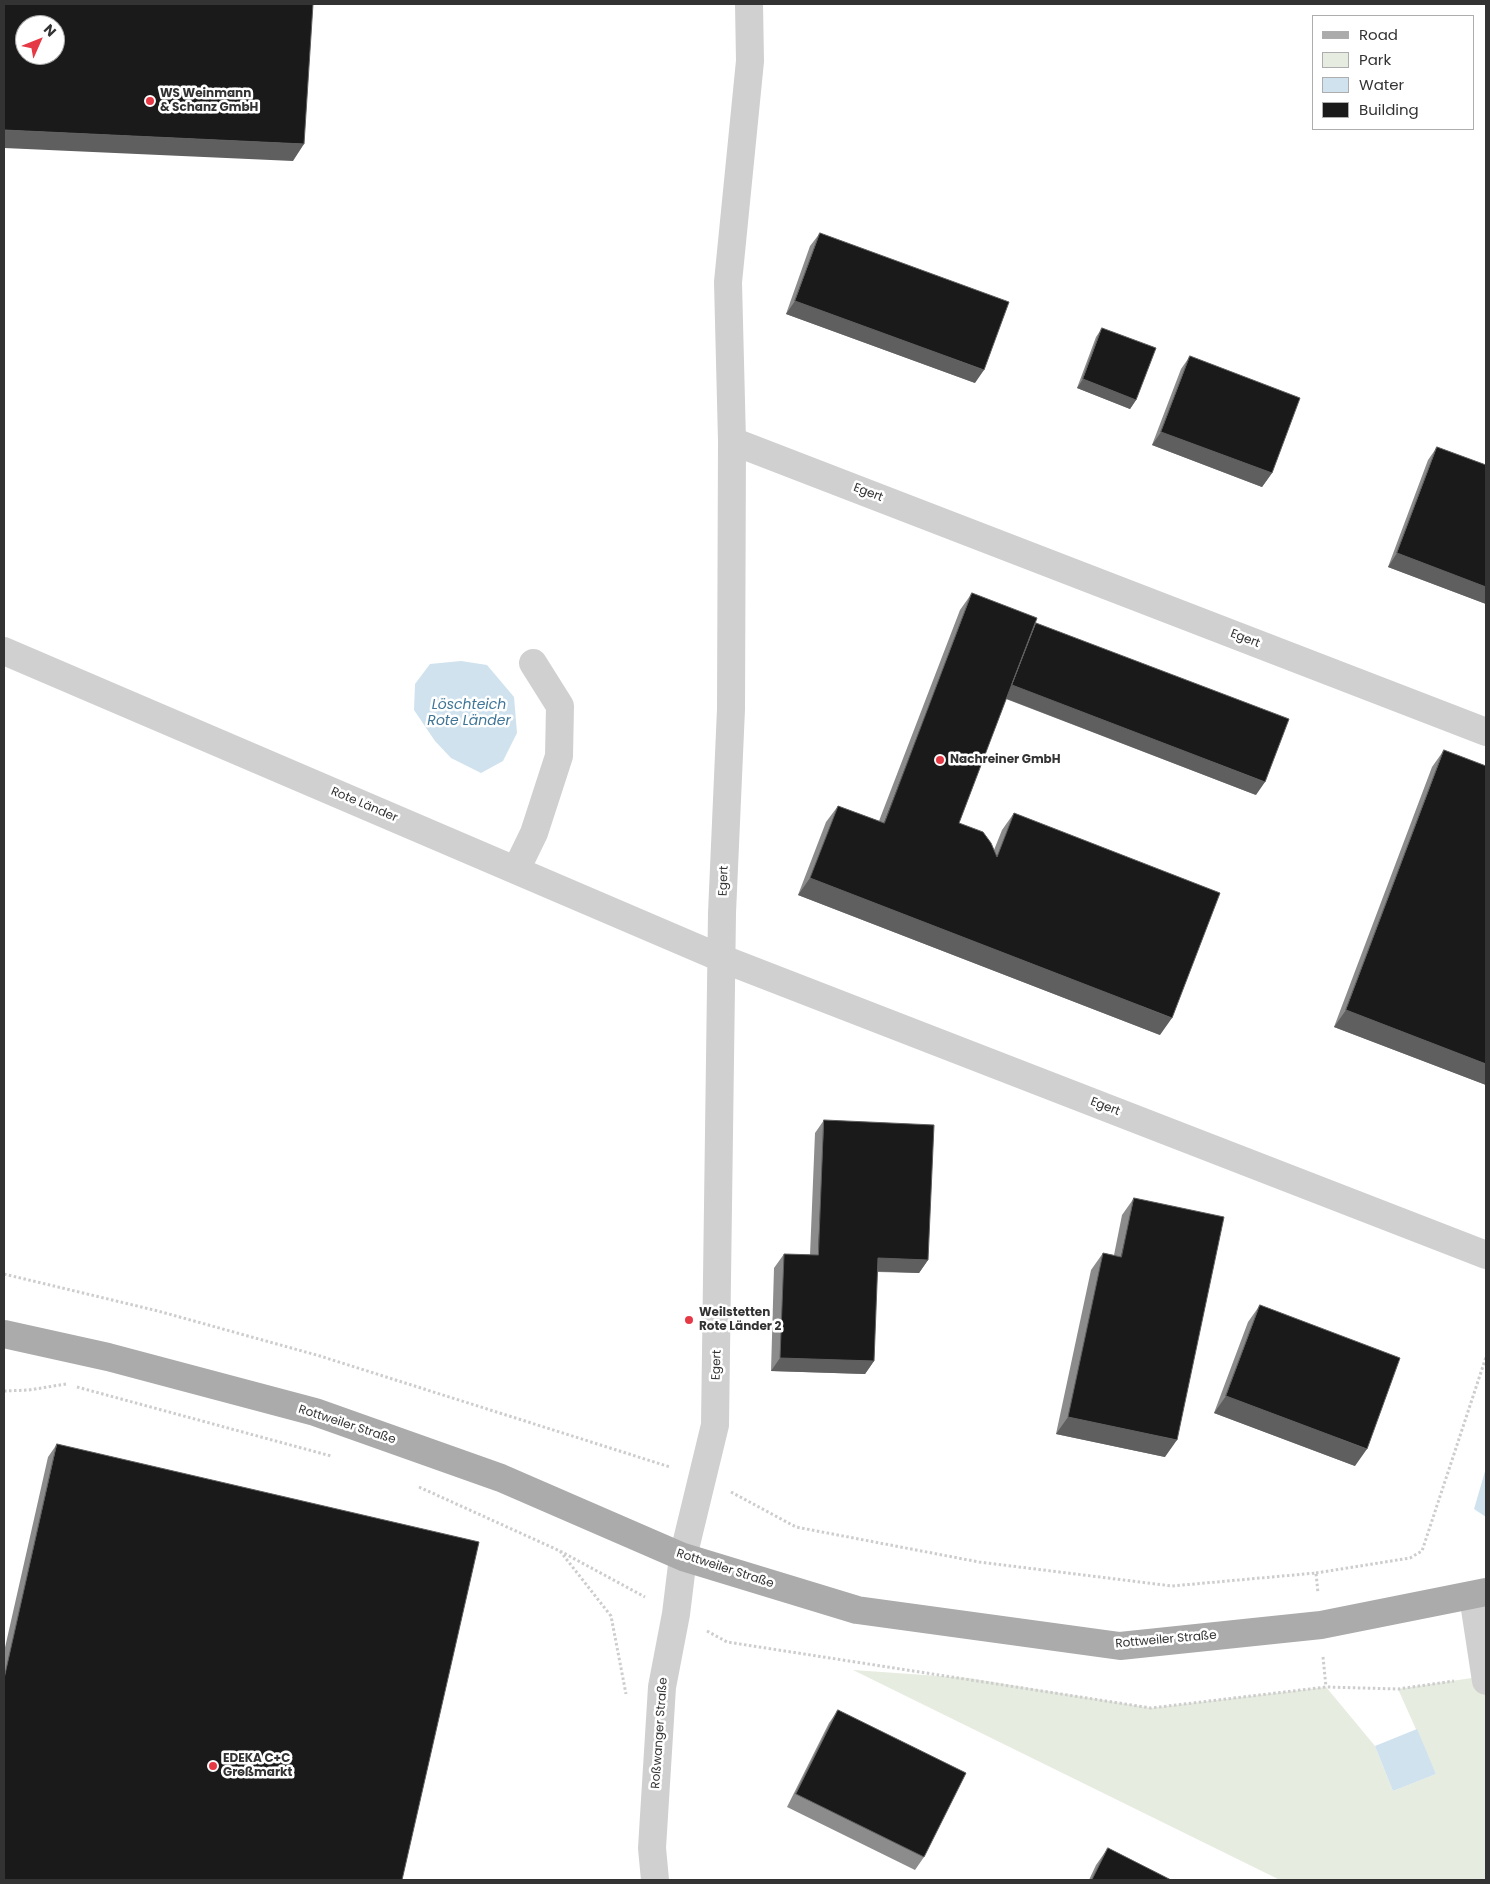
<!DOCTYPE html>
<html>
<head>
<meta charset="utf-8">
<style>
	body { margin:0 }
	#map { position:relative; width:1490px; height:1884px; overflow:hidden; background:#fff; font-family:Poppins,sans-serif }
	canvas { display:block }
	.frame { position:absolute; inset:0; border:5px solid #333; pointer-events:none }
	.legend { position:absolute; left:1312px; top:15px; width:162px; height:115px; box-sizing:border-box; background:#fff; border:1px solid #adadad; margin:0; padding:6px 9px; list-style:none; font-size:15px; color:#333 }
	.legend li { display:flex; align-items:center; gap:10px; height:25px }
	.legend b { width:25px; border:1px solid #adadad }
	.north { position:absolute; left:15px; top:15px; width:50px; height:50px; box-sizing:border-box; background:#fff; border:1px solid #adadad; border-radius:50%; rotate:46deg; font-size:14px; font-weight:700; line-height:20px; text-align:center; color:#333 }
	.north::after { content:''; display:block; margin:auto; width:18px; height:22px; background:#e63946; clip-path:polygon(50% 0,100% 100%,50% 72%,0 100%) }
</style>
</head>
<body>
<div id="map">
<canvas width="1490" height="1884"></canvas>
<div class="frame"></div>
<ul class="legend">
<li><b style="height:6px;background:#ababab"></b>Road</li>
<li><b style="height:14px;background:#e6ecdf"></b>Park</li>
<li><b style="height:14px;background:#cfe2ee"></b>Water</li>
<li><b style="height:14px;background:#1a1a1a"></b>Building</li>
</ul>
<div class="north">N</div>
</div>
<script>
const ctx = document.querySelector('canvas').getContext('2d');
ctx.lineJoin = 'round';
function fillPath(path, color) { ctx.fillStyle = color; ctx.fill(path, 'evenodd'); }
function stroke(path, color, width, dash) { ctx.strokeStyle = color; ctx.lineWidth = width; ctx.lineCap = dash ? 'butt' : 'round'; ctx.setLineDash(dash || []); ctx.stroke(path); }
function write(font, color, halo, rows, align = 'center') {
  ctx.font = font + ' Poppins,sans-serif'; ctx.lineWidth = 5; ctx.setLineDash([]); ctx.textBaseline = 'middle'; ctx.strokeStyle = halo; ctx.fillStyle = color; for (const [text, x, y, turn = 0] of rows) {
    ctx.save(); ctx.translate(x, y); ctx.rotate((+turn || 0) * Math.PI / 180); ctx.textAlign = isNaN(turn) ? turn : align; if (halo) ctx.strokeText(text, 0, 0); ctx.fillText(text, 0, 0); ctx.restore();
  }
}
fillPath(new Path2D(`
	M853 1670 968 1678 1151 1708 1326 1687 1375 1746 1393 1791 1436 1774 1398 1689 1485 1676 1486 1880H1280Z`), '#e6ecdf');
fillPath(new Path2D(`
	M461 661 487 665 514 697 517 733 503 761 481 773 451 758 435 741 414 710 415 684 430 664Z
	M1486 1468V1517L1474 1509Z
	M1417 1729 1436 1774 1393 1791 1375 1746Z`), '#cfe2ee');
stroke(new Path2D(`
	M4 1274 158 1311 320 1356 670 1467
	M77 1387 331 1456
	M4 1391 29 1390 66 1384
	M419 1487 560 1551 611 1616 626 1694
	M731 1492 796 1527 979 1562 1172 1586 1316 1573 1318 1593
	M560 1551 645 1597
	M1316 1573 1410 1558 1422 1551 1486 1357
	M707 1631 727 1642 1151 1708 1326 1687 1398 1689 1454 1681
	M1323 1657 1326 1687`), '#cdcdcd', 3, [2.5, 2.5]);
stroke(new Path2D(`
	M732 441 1486 732
	M4 651 723 959 1486 1255
	M516 870 534 833 559 756 560 706 533 663
	M1473 1596 1486 1681
	M655 1880 652 1848 662 1687 676 1614 683 1557 715 1425 722 913 731 709 732 441 728 282 750 61 749 4`), '#d0d0d0', 28);
stroke(new Path2D(`
	M4 1334 108 1357 315 1412 501 1478 683 1557 857 1610 1120 1646 1321 1625 1486 1592`), '#ababab', 28);
fillPath(new Path2D(`
	M820 233 975 383 786 314 810 246Z
	M1102 328 1136 400 1130 409 1077 388 1096 337Z
	M1190 356 1272 473 1262 487 1152 445 1181 369Z
	M1437 447 1486 465V604L1388 567 1428 460Z
	M972 593 1036 623 1256 795 1006 699 959 823 994 850 1002 830 1014 813 1160 1035 798 895 826 822 838 806 879 821 960 610Z
	M1444 750 1486 1085 1334 1027 1432 767Z
	M824 1120 928 1260 919 1273 877 1272 874 1361 865 1374 771 1371 774 1268 784 1254 810 1255 815 1133Z
	M1134 1198 1165 1457 1056 1434 1091 1270 1103 1253 1114 1255 1122 1215Z
	M1260 1305 1355 1466 1214 1413 1248 1322Z
	M57 1444 4 1880V1652L48 1457Z
	M838 1710 924 1857 915 1870 787 1807 829 1723Z
	M1108 1848 1171 1880H1089L1096 1865Z`), '#8c8c8c');
fillPath(new Path2D(`
	M4 130 304 144 293 161 4 148Z
	M795 301 984 370 975 383 786 314Z
	M1083 379 1136 400 1130 409 1077 388Z
	M1161 432 1272 473 1262 487 1152 445Z
	M1397 553 1486 587V604L1388 567Z
	M1011 684 1265 782 1256 795 1002 697Z
	M810 878 1172 1018 1160 1035 798 895Z
	M1346 1010 1486 1064V1085L1334 1027Z
	M878 1258 928 1260 919 1273 869 1271Z
	M780 1358 874 1361 865 1374 771 1371Z
	M1226 1396 1367 1449 1355 1466 1214 1413Z
	M1068 1417 1177 1440 1165 1457 1056 1434Z`), '#5f5f5f');
const building = new Path2D(`
	M4 4H313L304 144 4 130ZM25 25H55V55H25Z
	M820 233 1009 302 984 370 795 301Z
	M1102 328 1156 348 1136 400 1083 379Z
	M1190 356 1300 398 1272 473 1161 432Z
	M1437 447 1486 465V587L1397 553Z
	M972 593 1037 618 959 823 983 832 991 843 997 857 1014 813 1220 893 1172 1018 810 878 838 806 884 823Z
	M1036 623 1289 719 1265 782 1012 685Z
	M1444 750 1486 766V1064L1346 1010Z
	M824 1120 934 1125 928 1260 878 1258 874 1361 780 1358 784 1254 818 1255Z
	M1134 1198 1224 1217 1177 1440 1068 1417 1103 1253 1121 1257Z
	M1260 1305 1400 1358 1367 1449 1226 1396Z
	M57 1444 479 1542 402 1880H4V1679Z
	M838 1710 966 1773 924 1857 796 1794Z
	M1108 1848 1171 1880H1092Z`);
fillPath(building, '#1a1a1a');
stroke(building, '#5f5f5f', 1);
for (const [x, y, r, color] of [
	[150,101,5,"#e63946"],
	[940,760,5,"#e63946"],
	[689,1320,5,"#e63946"],
	[213,1766,5,"#e63946"]
]) { const dot = new Path2D(); dot.arc(x, y, r, 0, 2 * Math.PI); ctx.fillStyle = color; ctx.fill(dot); stroke(dot, '#fff', 2); }
write('bold 12px', '#333', '#fff', [
	["WS Weinmann",160,94],
	["& Schanz GmbH",160,108],
	["Nachreiner GmbH",950,760],
	["Weilstetten",699,1313],
	["Rote Länder 2",699,1327],
	["EDEKA C+C",223,1759],
	["Großmarkt",223,1773]
], 'left');
write('12px', '#333', '#fff', [
	["Egert",868,493,21],
	["Egert",1245,639,21],
	["Rote Länder",364,805,23],
	["Egert",724,881,-88],
	["Egert",1105,1107,21],
	["Egert",717,1365,-88],
	["Rottweiler Straße",347,1425,18],
	["Rottweiler Straße",725,1569,18],
	["Rottweiler Straße",1166,1640,-5],
	["Roßwanger Straße",660,1733,-86]
]);
write('italic 14px', '#3f7597', '#fff', [
	["Löschteich",469,705],
	["Rote Länder",469,721]
]);
</script>
</body>
</html>
